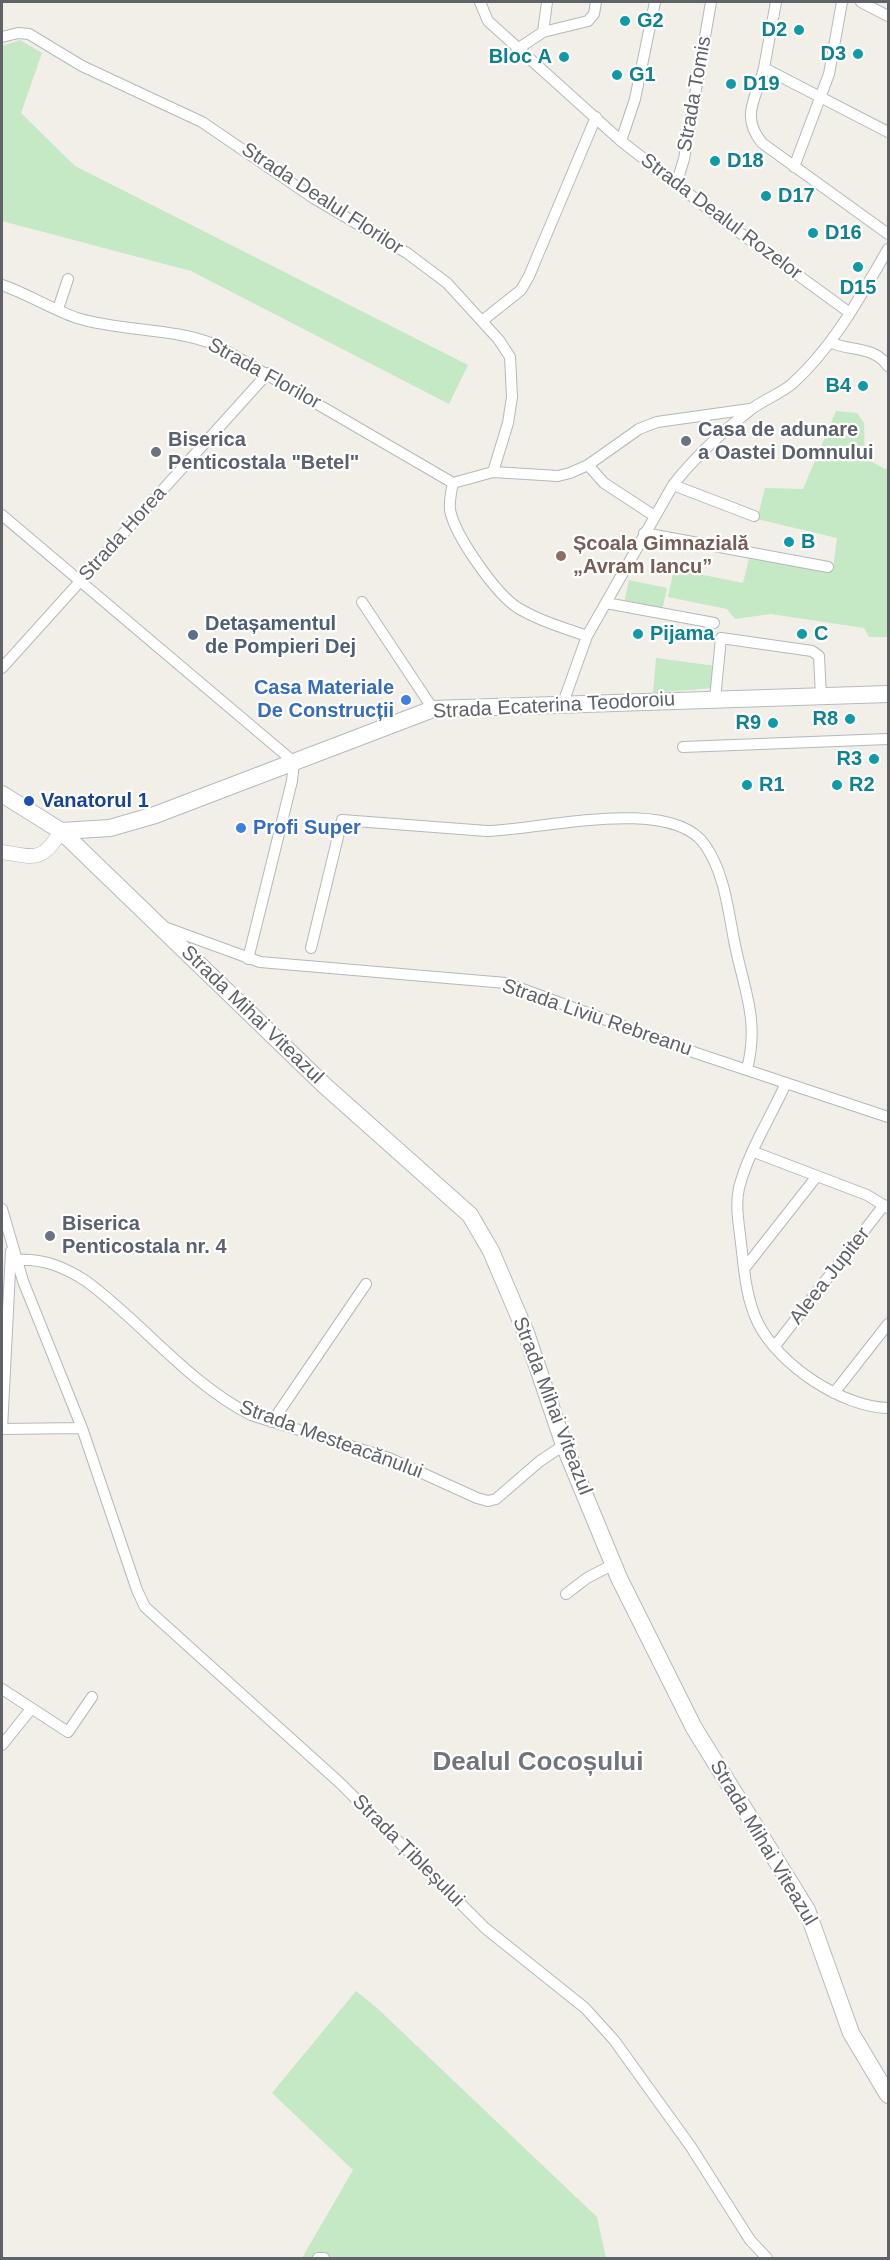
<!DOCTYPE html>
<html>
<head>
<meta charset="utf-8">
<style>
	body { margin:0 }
	#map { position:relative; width:890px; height:2260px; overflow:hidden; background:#f1efe8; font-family:Helvetica,sans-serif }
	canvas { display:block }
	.frame { position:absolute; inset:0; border:3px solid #5f6368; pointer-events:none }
</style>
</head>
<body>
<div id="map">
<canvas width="890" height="2260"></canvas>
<div class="frame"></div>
</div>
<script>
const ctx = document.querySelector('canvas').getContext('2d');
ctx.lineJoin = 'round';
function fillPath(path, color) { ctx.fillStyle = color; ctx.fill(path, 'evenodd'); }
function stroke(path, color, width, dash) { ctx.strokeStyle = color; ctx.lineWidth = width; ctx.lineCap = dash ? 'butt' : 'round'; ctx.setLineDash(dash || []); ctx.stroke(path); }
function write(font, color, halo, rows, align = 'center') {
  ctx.font = font + ' Helvetica,sans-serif'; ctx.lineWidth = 4.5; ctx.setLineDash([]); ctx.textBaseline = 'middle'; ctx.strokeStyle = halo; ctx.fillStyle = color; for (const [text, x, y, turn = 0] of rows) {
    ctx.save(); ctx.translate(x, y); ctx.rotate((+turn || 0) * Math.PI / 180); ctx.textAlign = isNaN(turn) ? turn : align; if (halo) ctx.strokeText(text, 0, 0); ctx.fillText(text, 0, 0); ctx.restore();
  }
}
fillPath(new Path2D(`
	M20 40 42 53 21 113 75 166 468 365 449 404 191 271 2 221V46Z
	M836 411 857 413 864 423 865 458 885 469 888 468V637H869L864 628 771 614 735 619 727 609 668 597 674 569 743 583 749 559 833 569 837 538 757 519 765 488 803 489Z
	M629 580 667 588 662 611 624 603Z
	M656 658 716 666 714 688 653 693Z
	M356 1991 377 2008 597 2217 606 2258H302L353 2170 272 2093Z`), '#c5e8c5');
const minor = new Path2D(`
	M480 2 488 21 621 141 725 222 850 313
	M776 2 764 68 888 132
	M861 2 888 16
	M543 32 547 2
	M2 37 18 33 29 34 82 66 202 122 315 199 407 253 447 283 499 340 510 357 512 397 508 423 493 472
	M519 48 543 32 588 21 594 14 596 2
	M764 68C756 99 740 116 762 143L888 234
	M621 141 635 99 655 2
	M794 167 829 74 842 2
	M676 185 684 159 711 2
	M2 285C28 294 53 310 77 318 123 332 171 327 216 345L453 483
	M58 309 68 279
	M482 321 521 290 529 276 596 117
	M830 342C850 352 873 345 888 366
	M588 465 604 483 653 515
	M453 483 493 472 558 476 570 473 588 465 639 429 657 422 750 409
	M453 483C451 492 449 501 450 510 455 536 496 594 518 608 540 621 564 628 587 636
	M673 485 754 516
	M2 515 294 762 292 781 248 959
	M644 533 828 567
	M362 602 433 709
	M606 603 714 623
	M2 668 268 373
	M715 699 721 638 812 651 819 656 821 696
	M563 703 587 636 673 485C694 458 722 432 749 411 762 400 779 395 792 384 834 346 860 297 888 249
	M683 747 888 739
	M164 927 260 962 506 983 696 1053 888 1117
	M311 948 342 820 487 831C539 830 671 795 705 845 724 872 728 909 734 940 743 988 760 1019 747 1069
	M786 1083C771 1117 748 1152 739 1188 735 1205 739 1225 741 1243 744 1269 746 1299 758 1323 779 1365 842 1407 888 1408
	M754 1152 867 1195 888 1208
	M2 1209 23 1281 82 1428 137 1590 145 1607 340 1783 485 1928 585 2008 614 2040 691 2147 750 2240 767 2258
	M11 1251 2 1429 82 1428
	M16 1260C43 1258 64 1267 86 1281 143 1323 187 1382 251 1415L389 1458 477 1498 488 1501 496 1499 540 1461 564 1445
	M744 1269 817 1176
	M775 1346 884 1205
	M834 1393 888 1324
	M272 1422 366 1284
	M566 1594 587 1578 614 1564
	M2 1689 68 1732 92 1697
	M2 1745 31 1709
	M318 2258H324`);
const tertiary = new Path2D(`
	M2 852C34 857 42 863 61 831`);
const secondary = new Path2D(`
	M2 794 61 831 324 1085 470 1215 491 1251 526 1333 564 1445 619 1578 694 1728 807 1910 851 2033 888 2095
	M61 831 110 828 155 815 433 709 888 694`);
stroke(minor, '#b5b8bc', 12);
stroke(tertiary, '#b5b8bc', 15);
stroke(secondary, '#b6babf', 18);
stroke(minor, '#fff', 10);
stroke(tertiary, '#fff', 14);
stroke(secondary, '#fff', 16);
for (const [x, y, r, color] of [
	[625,21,6,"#0f9aa8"],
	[799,30,6,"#0f9aa8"],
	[858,54,6,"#0f9aa8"],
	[564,57,6,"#0f9aa8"],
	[617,75,6,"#0f9aa8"],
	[731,84,6,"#0f9aa8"],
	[715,161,6,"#0f9aa8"],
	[766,196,6,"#0f9aa8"],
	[813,233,6,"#0f9aa8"],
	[858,267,6,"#0f9aa8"],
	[863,386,6,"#0f9aa8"],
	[686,441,6,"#6b7280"],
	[156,452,6,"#6b7280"],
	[789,542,6,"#0f9aa8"],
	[561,556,6,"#8d6e63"],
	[638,634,6,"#0f9aa8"],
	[802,634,6,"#0f9aa8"],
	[193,635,6,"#5c6f8a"],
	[406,700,6,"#3f7fe0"],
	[850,719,6,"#0f9aa8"],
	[773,723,6,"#0f9aa8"],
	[874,759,6,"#0f9aa8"],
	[747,785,6,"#0f9aa8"],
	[837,785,6,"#0f9aa8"],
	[29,801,6,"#1a4fb4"],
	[241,828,6,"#3f7fe0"],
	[50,1236,6,"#6b7280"]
]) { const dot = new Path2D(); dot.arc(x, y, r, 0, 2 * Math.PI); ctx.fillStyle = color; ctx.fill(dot); stroke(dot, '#fff', 2); }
write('bold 20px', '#0d838f', '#fff', [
	["G2",637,21],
	["D2",787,30,"right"],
	["D3",846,54,"right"],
	["Bloc A",552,57,"right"],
	["G1",629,75],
	["D19",743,84],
	["D18",727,161],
	["D17",778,196],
	["D16",825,233],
	["D15",858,288,"center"],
	["B4",851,386,"right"],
	["B",801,542],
	["Pijama",650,634],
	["C",814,634],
	["R8",838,719,"right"],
	["R9",761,723,"right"],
	["R3",862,759,"right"],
	["R1",759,785],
	["R2",849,785]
], 'left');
write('20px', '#5f6368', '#fff', [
	["Strada Tomis",695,94,-80],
	["Strada Dealul Florilor",322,199,33],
	["Strada Dealul Rozelor",721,217,37],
	["Strada Florilor",264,374,29],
	["Strada Horea",123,534,-48],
	["Strada Ecaterina Teodoroiu",554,706,-3],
	["Strada Mihai Viteazul",252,1015,44],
	["Strada Liviu Rebreanu",597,1018,19],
	["Aleea Jupiter",830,1276,-52],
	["Strada Mihai Viteazul",552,1406,69],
	["Strada Mesteacănului",331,1440,20],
	["Strada Mihai Viteazul",763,1843,59],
	["Strada Țibleșului",408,1851,45]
]);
write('bold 20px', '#5b616d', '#fff', [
	["Casa de adunare",698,430],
	["a Oastei Domnului",698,453],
	["Biserica",168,440],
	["Penticostala \"Betel\"",168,463],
	["Biserica",62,1224],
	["Penticostala nr. 4",62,1247]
], 'left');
write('bold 20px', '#785e54', '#fff', [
	["Școala Gimnazială",573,544],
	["„Avram Iancu”",573,567]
], 'left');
write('bold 20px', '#4e5e75', '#fff', [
	["Detașamentul",205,624],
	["de Pompieri Dej",205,647]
], 'left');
write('bold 20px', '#366cbe', '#fff', [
	["Casa Materiale",394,688],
	["De Construcții",394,711],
	["Profi Super",253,828,"left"]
], 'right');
write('bold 20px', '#164399', '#fff', [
	["Vanatorul 1",41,801]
], 'left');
write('bold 26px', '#70757a', '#fff', [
	["Dealul Cocoșului",538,1763]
]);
</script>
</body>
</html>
